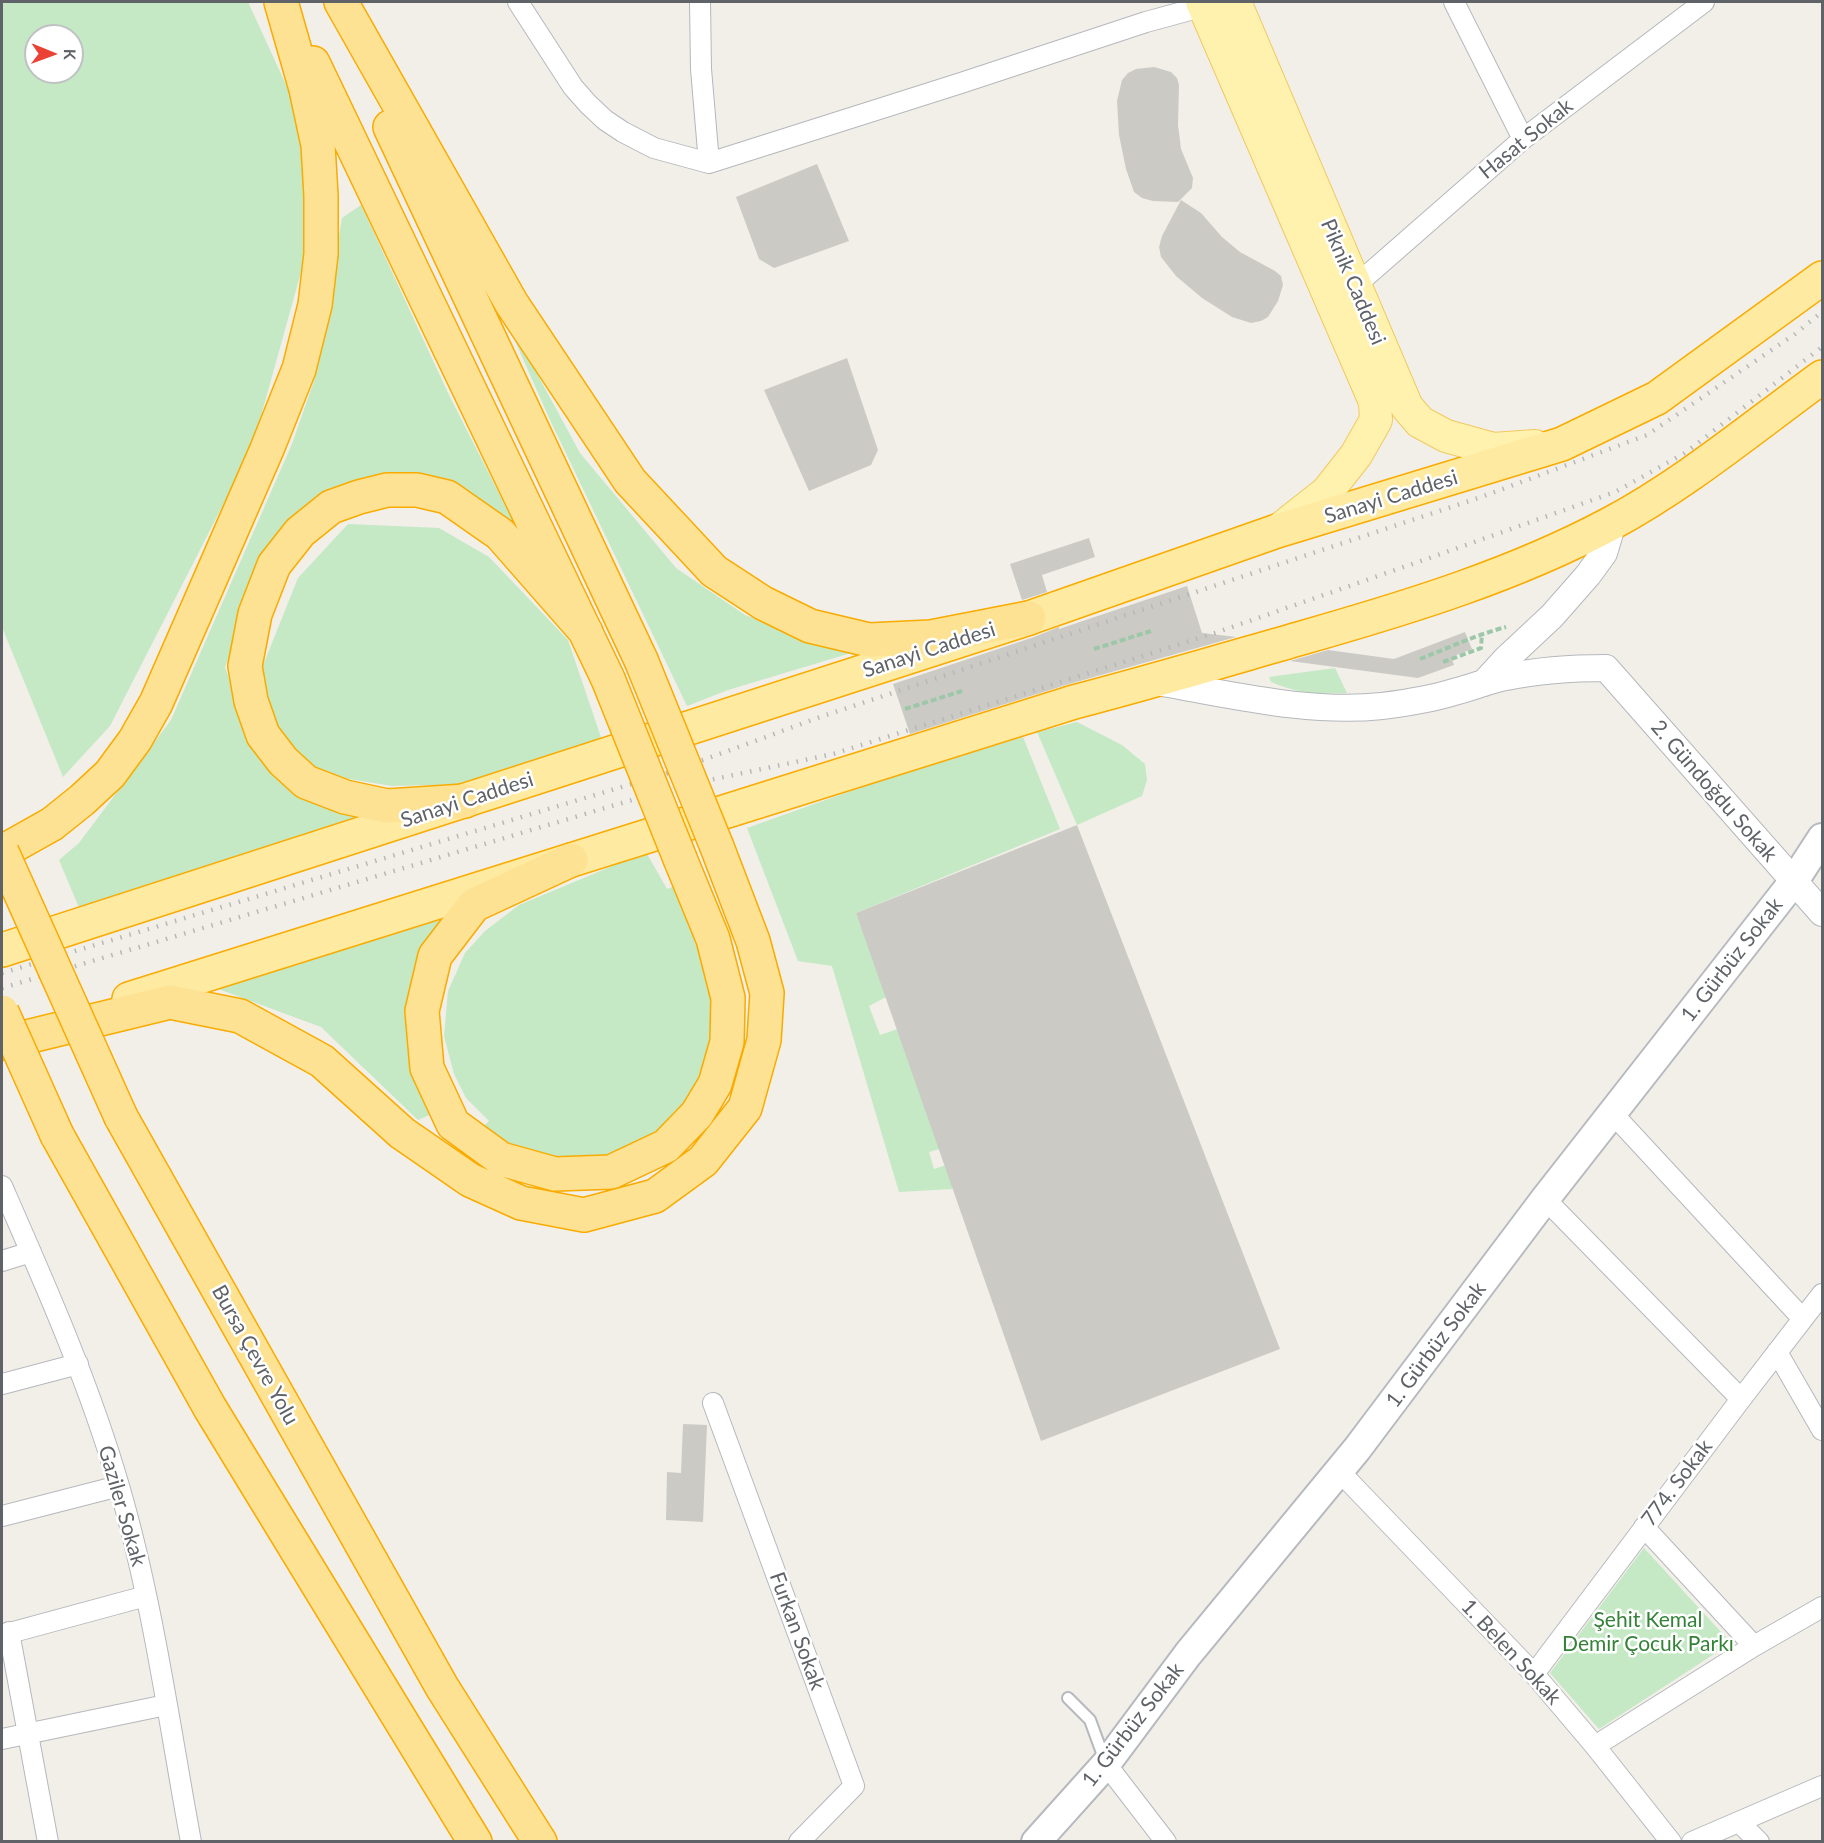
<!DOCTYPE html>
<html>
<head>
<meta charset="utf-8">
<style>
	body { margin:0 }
	#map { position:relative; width:1824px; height:1843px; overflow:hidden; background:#f1efe8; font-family:Lato,sans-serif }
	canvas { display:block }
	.frame { position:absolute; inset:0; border:3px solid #5f6368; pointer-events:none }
	.north { position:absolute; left:24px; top:24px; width:60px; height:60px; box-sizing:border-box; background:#fff; border:2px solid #bfc1c3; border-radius:50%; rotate:91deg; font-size:16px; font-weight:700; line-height:24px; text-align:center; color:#5f6368 }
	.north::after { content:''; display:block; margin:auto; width:21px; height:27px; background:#ea4335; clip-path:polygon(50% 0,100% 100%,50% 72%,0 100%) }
</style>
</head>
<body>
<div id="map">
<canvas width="1824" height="1843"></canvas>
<div class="frame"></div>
<div class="north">K</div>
</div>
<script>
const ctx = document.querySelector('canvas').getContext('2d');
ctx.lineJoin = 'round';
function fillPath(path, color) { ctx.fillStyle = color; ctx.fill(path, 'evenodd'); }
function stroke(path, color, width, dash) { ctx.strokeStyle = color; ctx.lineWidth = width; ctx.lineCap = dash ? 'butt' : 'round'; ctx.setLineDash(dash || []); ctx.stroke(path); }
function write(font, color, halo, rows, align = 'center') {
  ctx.font = font + ' Lato,sans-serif'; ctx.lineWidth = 5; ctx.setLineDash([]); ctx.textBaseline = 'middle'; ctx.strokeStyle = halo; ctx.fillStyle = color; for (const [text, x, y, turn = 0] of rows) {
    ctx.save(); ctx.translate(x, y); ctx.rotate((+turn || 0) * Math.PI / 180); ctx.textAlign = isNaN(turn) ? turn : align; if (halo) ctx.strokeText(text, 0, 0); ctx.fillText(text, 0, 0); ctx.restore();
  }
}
fillPath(new Path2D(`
	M2 2H248L305 126 315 222 252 448 110 726 63 777 2 627ZM36 36H72V72H36Z
	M361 205 448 393 516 527 378 477 267 559 225 667 247 728 365 815 85 922 59 860 79 843 171 720 292 444 314 381 342 218Z
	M496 298 580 453 676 568 745 615 851 653 728 690 687 706 550 420Z
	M348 524 439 528 489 557 568 640 606 752 470 784 392 786 300 771 276 722 260 673 298 578Z
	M1335 668 1347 693C1315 694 1301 694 1271 682L1269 677Z
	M1077 722 1122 745 1145 764 1147 780 1142 796 1077 825 1037 732Z
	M1023 737 1060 829 856 913 888 996 869 1006 880 1035 901 1028 946 1147 929 1152 934 1169 953 1163 952 1189 899 1192 832 966 798 961 747 828 893 776Z
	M646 852 667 889 675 886 714 980 719 1021 706 1073 676 1120 636 1146 597 1159 549 1157 510 1147 484 1126 489 1121 466 1098 454 1074 444 1036 448 991 465 953 485 931 519 905Z
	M456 912 428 947 436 1112 418 1120 321 1027 213 987Z
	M1644 1548 1731 1643 1599 1729 1550 1673Z`), '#c5e8c5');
fillPath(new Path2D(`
	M1154 67 1171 72 1177 78 1179 85 1178 125 1181 149 1193 178 1192 188 1178 202 1153 201 1142 198 1134 192 1126 169 1119 135 1117 101 1122 80 1128 73 1136 69Z
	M817 164 849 241 774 268 759 259 736 197Z
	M1181 200 1201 213 1222 237 1240 252 1275 271 1281 276 1283 285 1278 301 1268 317 1261 321 1251 323 1232 317 1202 298 1176 276 1161 257 1159 247 1162 236Z
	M847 358 878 450 871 465 809 491 764 390Z
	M1089 538 1095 557 1042 575 1047 592 1022 600 1010 564Z
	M1187 586 1202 633 1236 637 1069 684 910 734 893 684 1034 637 1059 627V629Z
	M1465 632 1472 649 1451 657 1454 665 1418 678 1290 661 1328 650 1394 659Z
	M1077 825 1280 1349 1041 1441 856 913Z
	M683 1424 707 1425 703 1522 666 1520 667 1472 681 1473Z`), '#cccac5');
const service = new Path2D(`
	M1068 1698 1090 1720 1105 1761`);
const minor = new Path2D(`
	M518 2 573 87 588 104 605 120 623 132 654 148 709 163 961 83 1146 22 1212 4
	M700 2 701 69 709 163
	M1454 2 1523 139
	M1355 286 1523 139 1704 2
	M1613 1114 1802 1318
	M2 1186C45 1284 89 1383 119 1486 153 1602 169 1723 191 1842
	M1545 1199 1741 1399
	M2 1261 31 1252
	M1777 1352 1822 1430
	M2 1384 78 1364
	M713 1403 854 1786 799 1842
	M1339 1471 1534 1674 1595 1746 1671 1842
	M2 1516 119 1486
	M1644 1527 1754 1646
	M9 1632 48 1842
	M2 1635 146 1596
	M1534 1674 1741 1399 1822 1294
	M2 1739 166 1705
	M1595 1746 1754 1646 1822 1607
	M1106 1764 1166 1842
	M1740 1823 1759 1842
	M1692 1842 1822 1786`);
const tertiary = new Path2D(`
	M1156 682C1230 694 1307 714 1382 706 1406 703 1431 699 1454 692 1471 688 1489 680 1506 677 1540 670 1572 668 1606 668L1822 913
	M1484 683 1506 659 1552 616 1588 575 1604 553 1613 523`);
const secondary = new Path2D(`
	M1036 1842 1106 1764 1188 1654 1357 1449 1545 1199 1794 881 1822 838`);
const primary = new Path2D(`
	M1202 2 1375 402 1376 420 1356 455 1327 492 1280 529
	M1235 2 1407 407 1420 422 1446 436 1493 449 1535 446`);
const trunk = new Path2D(`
	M2 950 1029 618 1277 531 1562 444 1657 398 1822 278
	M129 999 1074 702C1151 682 1228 659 1305 637 1410 607 1514 575 1610 524 1685 484 1753 427 1822 377`);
const motorway = new Path2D(`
	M341 2 512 304 630 481 714 571 763 603 810 626 869 640 931 637 1029 618
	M313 63 608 679
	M390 127 641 660
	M465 801 387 806 345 797 306 782 283 761 263 735 251 701 245 666 255 614 274 565 300 532 331 507 359 497 387 490H417L447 497 500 534 586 632
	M2 852 52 824 82 800 110 774 135 740 156 703 202 598 267 449 299 369 315 305 321 254V196L318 145 306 89 281 2
	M571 860 474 905 435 956 422 1011 427 1068 453 1124 501 1159 555 1174 611 1172 666 1146 697 1114 715 1084 727 1042 728 998 713 939 681 861
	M2 1043 170 1002 240 1016 322 1061 402 1133 470 1180 521 1203 584 1215 655 1196 703 1161 745 1108 764 1040 767 993 753 941 717 847
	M121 1117 442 1687 540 1842
	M57 1135 210 1408 475 1842`);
stroke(service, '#b5b8bc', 14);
stroke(minor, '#b5b8bc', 22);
stroke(tertiary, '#b5b8bc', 28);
stroke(secondary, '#b6babf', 32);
stroke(primary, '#f2c960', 34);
stroke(trunk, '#f9ab00', 36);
stroke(motorway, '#f9ab00', 36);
stroke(new Path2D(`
	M1094 649 1151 631
	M1420 659C1448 648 1476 635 1506 627
	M1443 662 1481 648 1482 633
	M905 709 962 691`), '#9cc7a9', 4, [6, 3]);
stroke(service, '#fff', 10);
stroke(minor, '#fff', 20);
stroke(tertiary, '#fff', 26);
stroke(secondary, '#fff', 28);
stroke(primary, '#fff2af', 32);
stroke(trunk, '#feeaa1', 33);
stroke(motorway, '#fde293', 33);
stroke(new Path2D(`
	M2 973 665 774 823 716 1484 496 1647 435 1795 334 1822 312
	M2 988 672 788 833 754 1215 633 1438 555 1615 492 1685 453 1822 347`), '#b6b7b8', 4.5, [1.5, 8]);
const motorwayBridge = new Path2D(`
	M641 660 717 847
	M608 679 681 861
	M2 852 121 1117
	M2 1012 57 1135`);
stroke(motorwayBridge, '#f9ab00', 36, []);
stroke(motorwayBridge, '#fde293', 33);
write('21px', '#5f6368', '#fff', [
	["Hasat Sokak",1526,139,-39],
	["Piknik Caddesi",1353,282,67],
	["Sanayi Caddesi",1391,497,-17],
	["Sanayi Caddesi",929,650,-18],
	["2. Gündoğdu Sokak",1714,791,49],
	["Sanayi Caddesi",467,800,-18],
	["1. Gürbüz Sokak",1732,960,-52],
	["1. Gürbüz Sokak",1436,1345,-53],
	["Bursa Çevre Yolu",255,1355,61],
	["774. Sokak",1677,1483,-53],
	["Gaziler Sokak",122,1506,74],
	["Furkan Sokak",797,1631,70],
	["1. Belen Sokak",1511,1652,47],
	["1. Gürbüz Sokak",1133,1725,-52]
]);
write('21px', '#348238', '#fff', [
	["Şehit Kemal",1648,1620],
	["Demir Çocuk Parkı",1648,1644]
]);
</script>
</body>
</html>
